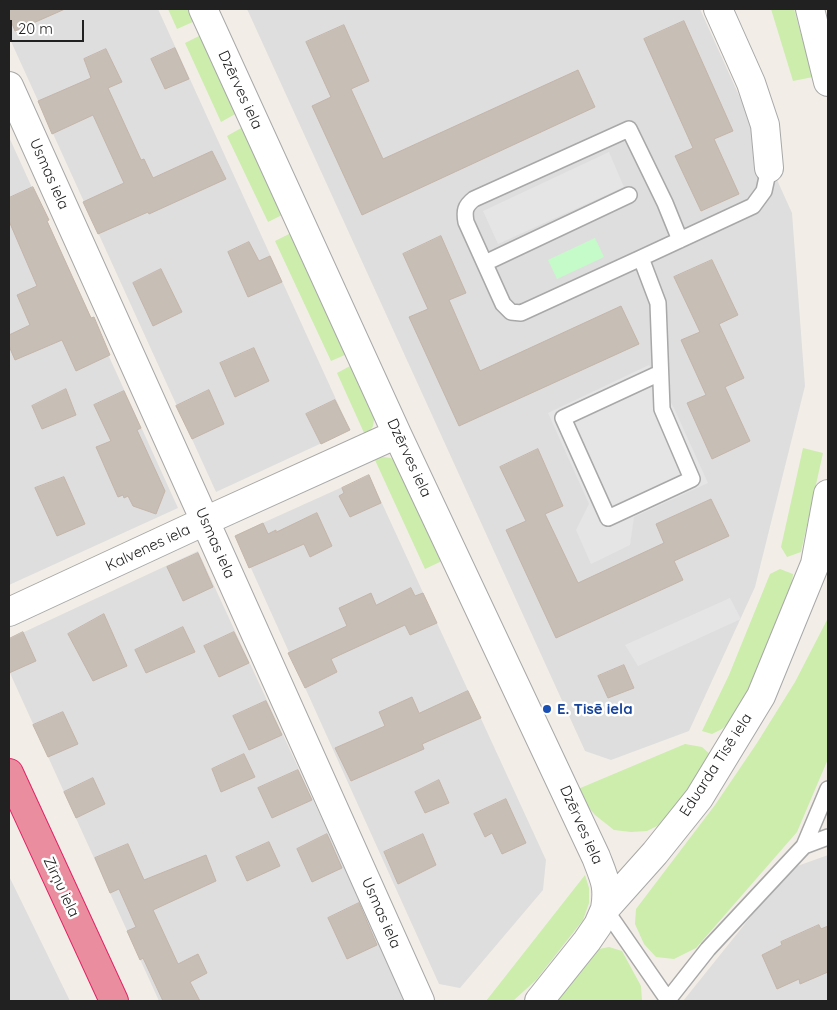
<!DOCTYPE html>
<html>
<head>
<meta charset="utf-8">
<style>
	body { margin:0 }
	#map { position:relative; width:837px; height:1010px; overflow:hidden; background:#f2eee7; font-family:Quicksand,sans-serif }
	canvas { display:block }
	.frame { position:absolute; inset:0; border:10px solid #212121; pointer-events:none }
	.scale { position:absolute; left:10px; top:20px; width:74px; height:22px; box-sizing:border-box; border:2px solid #212121; border-top:0; padding-left:6px; font-size:15px; line-height:18px; white-space:nowrap; color:#212121; -webkit-text-stroke:4px #fff; paint-order:stroke }
</style>
</head>
<body>
<div id="map">
<canvas width="837" height="1010"></canvas>
<div class="frame"></div>
<div class="scale">20 m</div>
</div>
<script>
const ctx = document.querySelector('canvas').getContext('2d');
ctx.lineJoin = 'round';
function fillPath(path, color) { ctx.fillStyle = color; ctx.fill(path, 'evenodd'); }
function stroke(path, color, width, dash) { ctx.strokeStyle = color; ctx.lineWidth = width; ctx.lineCap = dash ? 'butt' : 'round'; ctx.setLineDash(dash || []); ctx.stroke(path); }
function write(font, color, halo, rows, align = 'center') {
  ctx.font = font + ' Quicksand,sans-serif'; ctx.lineWidth = 5; ctx.setLineDash([]); ctx.textBaseline = 'middle'; ctx.strokeStyle = halo; ctx.fillStyle = color; for (const [text, x, y, turn = 0] of rows) {
    ctx.save(); ctx.translate(x, y); ctx.rotate((+turn || 0) * Math.PI / 180); ctx.textAlign = isNaN(turn) ? turn : align; if (halo) ctx.strokeText(text, 0, 0); ctx.fillText(text, 0, 0); ctx.restore();
  }
}
fillPath(new Path2D(`
	M9 9H158L350 430 216 492 9 37Z
	M247 9H700L792 213 805 386 755 587 689 731 611 760 585 751Z
	M9 137 178 508 9 585Z
	M369 475 546 860 543 890 460 988 439 984 236 535Z
	M198 551 406 1001H159L9 671V639Z
	M828 855V1001H683L789 869Z
	M9 876 70 1001H9Z`), '#dfdede');
fillPath(new Path2D(`
	M168 9H189L195 21 177 29Z
	M771 9H794L813 77 793 81Z
	M201 35 237 113 221 122 185 43Z
	M243 127 284 214 268 222 227 136Z
	M293 232 347 354 331 361 275 241Z
	M352 365 375 413 373 426 370 431 365 435 337 373Z
	M803 448 823 453 801 552 787 557 781 547Z
	M383 457 391 458 397 463 442 561 425 569 375 460Z
	M780 569 793 574 791 592 749 690 733 719 722 729 712 734 702 731 729 675 770 574Z
	M828 618V759L797 832 696 948 674 959 656 957 644 944 635 924 636 909 715 805 757 743 795 682Z
	M685 744 702 747 712 756 685 797 659 825 647 831 631 832 614 830 595 815 584 802 578 789Z
	M585 875 589 888V903L583 920 536 980 513 1001H486Z
	M609 947 622 951 641 986 642 1001H556L599 949Z`), '#ccedac');
fillPath(new Path2D(`
	M595 238 604 257 557 279 548 260Z`), '#c4fbc9');
fillPath(new Path2D(`
	M609 152 624 187 498 244 483 211Z
	M649 365 674 408 708 483 634 517 630 545 591 564 576 530 589 504 548 413Z
	M730 598 741 619 638 666 625 645Z`), '#e5e5e5');
const building = new Path2D(`
	M9 9H65L15 31 9 16Z
	M684 21 733 131 714 139 739 194 701 211 675 156 693 148 644 39Z
	M344 25 369 81 351 89 383 159 578 70 595 107 362 215 312 106 331 97 306 42Z
	M175 48 189 79 165 89 151 59Z
	M106 49 122 82 108 88 141 160 144 159 153 178 212 151 226 179 149 214 148 212 98 234 83 202 124 183 93 115 52 134 38 101 91 78 84 59Z
	M33 187 49 220 47 221 91 318 94 317 110 355 76 371 62 340 15 360 9 346V335L30 325 17 295 37 286 9 221V198Z
	M441 236 466 293 449 300 480 371 621 306 639 344 459 426 409 317 428 309 403 254Z
	M249 242 259 261 270 256 282 282 248 297 228 252Z
	M712 260 738 315 719 324 744 378 725 387 750 441 712 459 687 403 706 395 681 340 700 332 674 277Z
	M161 269 182 312 153 326 133 283Z
	M254 348 269 381 235 397 220 363Z
	M66 389 76 415 42 429 32 406Z
	M209 390 224 424 192 439 176 406Z
	M124 391 141 428 137 430 165 491 156 514 133 506 128 496 124 498 123 495 118 497 96 447 111 441 94 405Z
	M335 400 350 430 321 444 306 414Z
	M538 449 563 506 545 514 578 583 664 543 656 524 711 499 729 536 674 561 683 580 556 638 506 530 526 521 500 467Z
	M369 475 381 503 350 517 339 496 344 493 342 488Z
	M64 477 85 524 57 536 35 488Z
	M317 513 332 546 310 557 304 544 249 568 235 536 263 523 268 534 276 530V532Z
	M198 553 213 587 183 601 167 567Z
	M411 588 415 596 423 593 437 623 410 635 405 625 331 659 337 672 305 688 288 653 347 626 339 608 371 593 376 605Z
	M104 614 127 666 93 681 68 634Z
	M183 627 195 652 146 673 135 650Z
	M23 632 36 661 9 673V639Z
	M234 632 249 663 219 677 204 646Z
	M624 665 634 688 608 698 598 676Z
	M468 691 481 718 422 744 424 749 351 781 335 748 385 726 379 712 412 697 419 713Z
	M266 701 282 735 249 750 233 716Z
	M63 712 78 744 48 757 33 725Z
	M244 754 255 777 221 792 212 769Z
	M298 770 312 800 272 818 258 788Z
	M93 778 105 804 76 818 64 792Z
	M439 780 449 803 425 813 415 792Z
	M506 799 526 843 502 854 492 833 485 837 474 814Z
	M327 834 342 868 312 882 297 849Z
	M423 834 436 865 398 884 384 852Z
	M269 842 280 866 247 881 236 857Z
	M128 844 144 880 206 855 216 881 153 910 178 964 198 954 207 973 190 982 200 1001H163L143 958 140 960 127 931 136 927 119 889 110 893 95 858Z
	M359 903 377 945 347 959 328 918Z
	M819 925 821 929 828 926V972L800 984 799 979 777 989 762 955 782 945 781 942Z`);
fillPath(building, '#c7beb6');
stroke(building, '#c4b5a9', 1);
const lane = new Path2D(`
	M680 240 665 203 629 129 474 199C465 206 464 211 466 222L503 304 511 312 521 313 641 258 753 206 764 191 769 168
	M641 258 658 303 662 409 692 479 608 518 563 418 660 373
	M485 263 629 195
	M804 846 828 837
	M605 909 668 1000
	M667 1001 708 949 804 846 828 789`);
const street = new Path2D(`
	M203 9 397 434 596 857C604 878 609 886 605 909
	M718 9 751 83 765 125 769 168
	M810 9 828 82
	M9 86 205 521 420 1001
	M9 612 205 521 397 434
	M539 1001 587 941 598 925 605 909 655 853 699 798 761 696 815 564 828 494`);
const highway = new Path2D(`
	M9 773 114 1001`);
stroke(lane, '#a8a8a8', 18);
stroke(street, '#a8a8a8', 30);
stroke(highway, '#e12265', 30);
stroke(lane, '#fff', 15);
stroke(street, '#fff', 28);
stroke(highway, '#ea8e9f', 28);
for (const [x, y, r, color] of [
	[547,709,5,"#1a4fb4"]
]) { const dot = new Path2D(); dot.arc(x, y, r, 0, 2 * Math.PI); ctx.fillStyle = color; ctx.fill(dot); stroke(dot, '#fff', 2); }
write('15px', '#212121', '#fff', [
	["Dzērves iela",240,90,65],
	["Usmas iela",49,174,66],
	["Dzērves iela",409,458,65],
	["Usmas iela",215,543,66],
	["Kalvenes iela",148,548,-25],
	["Eduarda Tisē iela",716,765,-57],
	["Dzērves iela",581,825,66],
	["Zirņu iela",61,887,65],
	["Usmas iela",381,913,66]
]);
write('bold 15px', '#164399', '#fff', [
	["E. Tisē iela",557,709]
], 'left');
</script>
</body>
</html>
